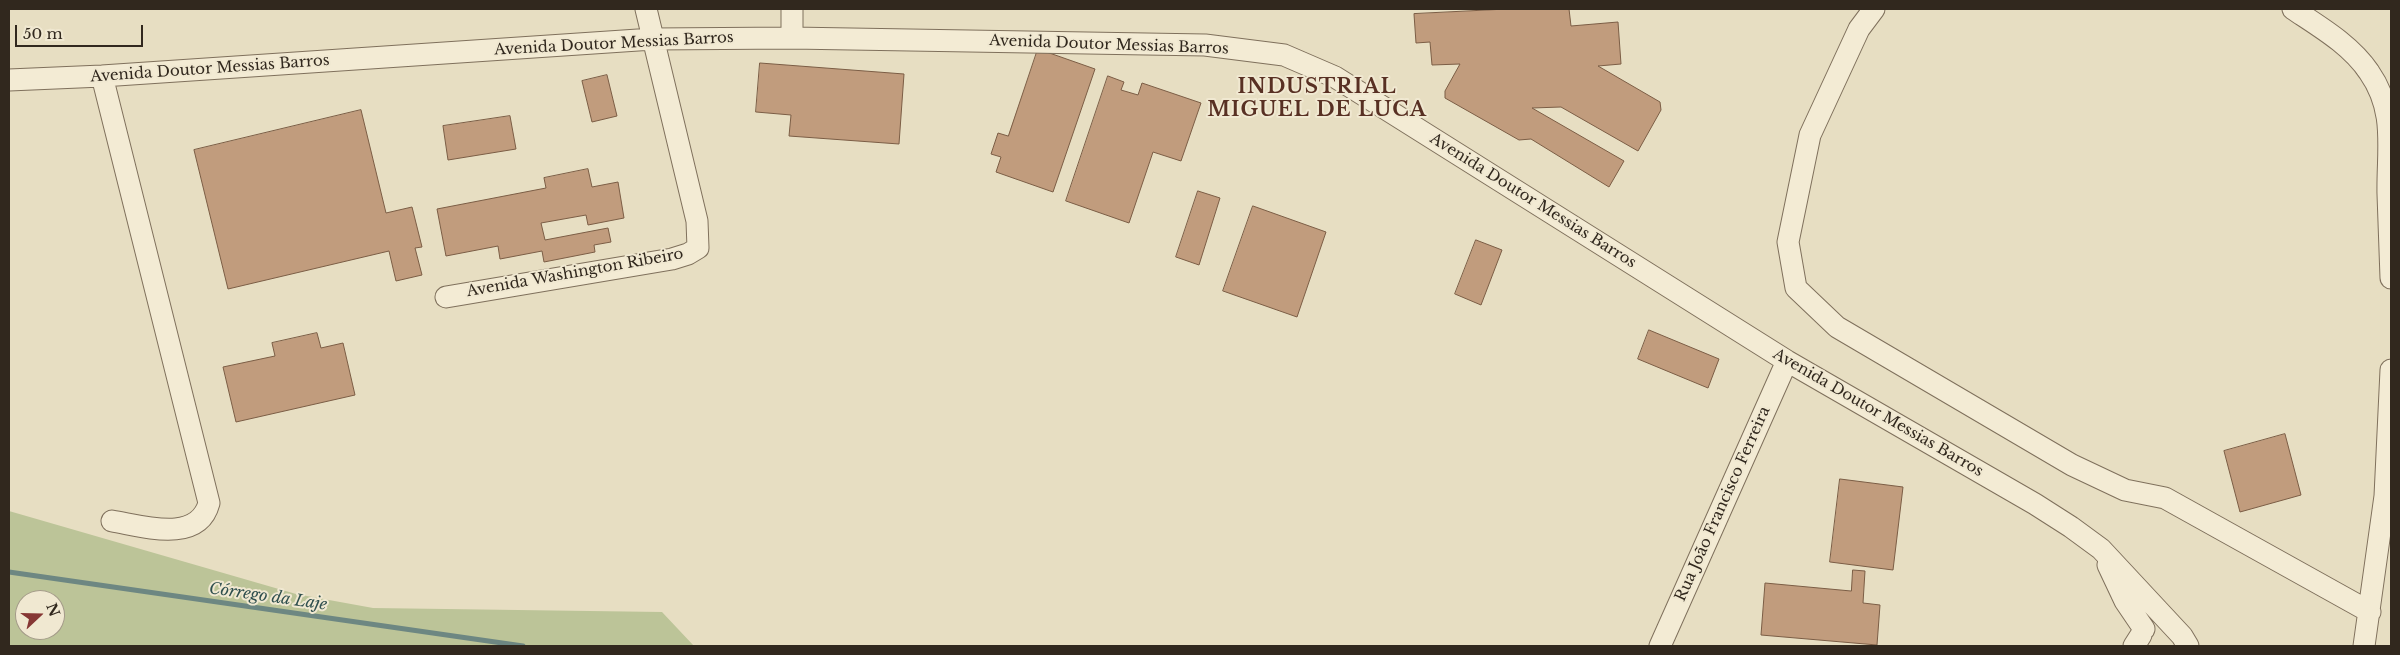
<!DOCTYPE html>
<html>
<head>
<meta charset="utf-8">
<style>
	body { margin:0 }
	#map { position:relative; width:2400px; height:655px; overflow:hidden; background:#e7dec2; font-family:"Libre Baskerville",serif }
	canvas { display:block }
	.frame { position:absolute; inset:0; border:10px solid #31281e; pointer-events:none }
	.north { position:absolute; left:15px; top:590px; width:50px; height:50px; box-sizing:border-box; background:#f0e8d1; border:1px solid #a49b89; border-radius:50%; rotate:69deg; font-size:14px; font-weight:700; line-height:20px; text-align:center; color:#31281e }
	.north::after { content:''; display:block; margin:auto; width:18px; height:22px; background:#863734; clip-path:polygon(50% 0,100% 100%,50% 72%,0 100%) }
	.scale { position:absolute; left:15px; top:25px; width:128px; height:22px; box-sizing:border-box; border:2px solid #31281e; border-top:0; padding-left:6px; font-size:15px; line-height:18px; white-space:nowrap; color:#31281e; -webkit-text-stroke:4px #f0e8d1; paint-order:stroke }
</style>
</head>
<body>
<div id="map">
<canvas width="2400" height="655"></canvas>
<div class="frame"></div>
<div class="north">N</div>
<div class="scale">50 m</div>
</div>
<script>
const ctx = document.querySelector('canvas').getContext('2d');
ctx.lineJoin = 'round';
function fillPath(path, color) { ctx.fillStyle = color; ctx.fill(path, 'evenodd'); }
function stroke(path, color, width, dash) { ctx.strokeStyle = color; ctx.lineWidth = width; ctx.lineCap = dash ? 'butt' : 'round'; ctx.setLineDash(dash || []); ctx.stroke(path); }
function write(font, color, halo, rows, align = 'center') {
  ctx.font = font + ' "Libre Baskerville",serif'; ctx.lineWidth = 4; ctx.setLineDash([]); ctx.textBaseline = 'middle'; ctx.strokeStyle = halo; ctx.fillStyle = color; for (const [text, x, y, turn = 0] of rows) {
    ctx.save(); ctx.translate(x, y); ctx.rotate((+turn || 0) * Math.PI / 180); ctx.textAlign = isNaN(turn) ? turn : align; if (halo) ctx.strokeText(text, 0, 0); ctx.fillText(text, 0, 0); ctx.restore();
  }
}
fillPath(new Path2D(`
	M9 511 296 594 373 608 662 612 694 646H9ZM25 600H55V630H25Z`), '#bcc498');
stroke(new Path2D(`
	M9 572 523 646`), '#6d8782', 5);
const building = new Path2D(`
	M1507 9H1569L1571 26 1618 22 1621 64 1598 66 1660 102 1661 110 1638 151 1561 107 1532 108 1624 161 1609 187 1531 139 1519 140 1445 98V91L1460 64 1432 65 1430 42 1416 43 1414 14Z
	M1038 49 1095 69 1053 192 996 172 1001 157 991 154 998 133 1008 136Z
	M760 63 904 74 899 144 789 136 791 115 756 112Z
	M607 75 617 116 592 122 582 81Z
	M1108 76 1124 82 1121 90 1138 95 1142 83 1201 103 1181 161 1153 152 1129 223 1066 201Z
	M361 110 386 213 412 207 422 247 415 248 422 275 396 281 389 251 228 289 194 150Z
	M510 116 516 149 448 160 443 126Z
	M588 169 592 187 618 182 624 218 588 225 586 215 541 223 545 240 608 228 611 242 594 245 595 252 544 262 542 251 500 259 498 246 446 256 437 209 546 188 544 178Z
	M1198 191 1220 198 1199 265 1176 257Z
	M1253 206 1326 232 1297 317 1223 291Z
	M1476 240 1502 250 1481 305 1455 294Z
	M1649 330 1719 359 1708 388 1638 359Z
	M317 333 321 348 343 343 355 395 236 422 223 367 275 356 272 343Z
	M2285 434 2301 495 2240 512 2224 451Z
	M1840 479 1903 487 1893 570 1830 562Z
	M1853 570 1865 571 1863 603 1880 605 1877 645 1761 635 1765 583 1851 591Z`);
fillPath(building, '#c19c7d');
stroke(building, '#7b5d45', 1);
const minor = new Path2D(`
	M792 9V38
	M1874 9 1859 29 1810 135 1788 242 1796 288 1837 327 2072 465 2125 490 2165 498 2370 612
	M2293 9C2320 27 2351 45 2369 72 2397 112 2387 150 2388 194 2389 222 2390 250 2391 278
	M102 76 209 503C198 544 143 526 112 521
	M9 80 102 76 653 39 792 38 1205 45 1284 55 1335 77 1787 361 2035 504 2071 527 2101 549 2182 636 2188 646
	M446 297 672 259 688 254 698 248 697 221 646 9
	M2108 565 2125 601 2144 629
	M1660 646 1787 361
	M2134 646 2141 635
	M2364 646 2385 496 2391 370`);
stroke(minor, '#7f705c', 23);
stroke(minor, '#f3ebd4', 21);
write('15px', '#31281e', '#f0e8d1', [
	["Avenida Doutor Messias Barros",614,44,-3],
	["Avenida Doutor Messias Barros",1109,45,2],
	["Avenida Doutor Messias Barros",210,69,-4],
	["Avenida Doutor Messias Barros",1533,201,32],
	["Avenida Washington Ribeiro",575,273,-10],
	["Avenida Doutor Messias Barros",1878,413,30],
	["Rua João Francisco Ferreira",1723,504,-66]
]);
write('italic 16px', '#2f4f4e', '#f0e8d1', [
	["Córrego da Laje",268,597,8]
]);
ctx.letterSpacing = '1px';
write('bold 20px', '#583023', '#f0e8d1', [
	["INDUSTRIAL",1317,87],
	["MIGUEL DE LUCA",1317,110]
]);
ctx.letterSpacing = '0px';
</script>
</body>
</html>
